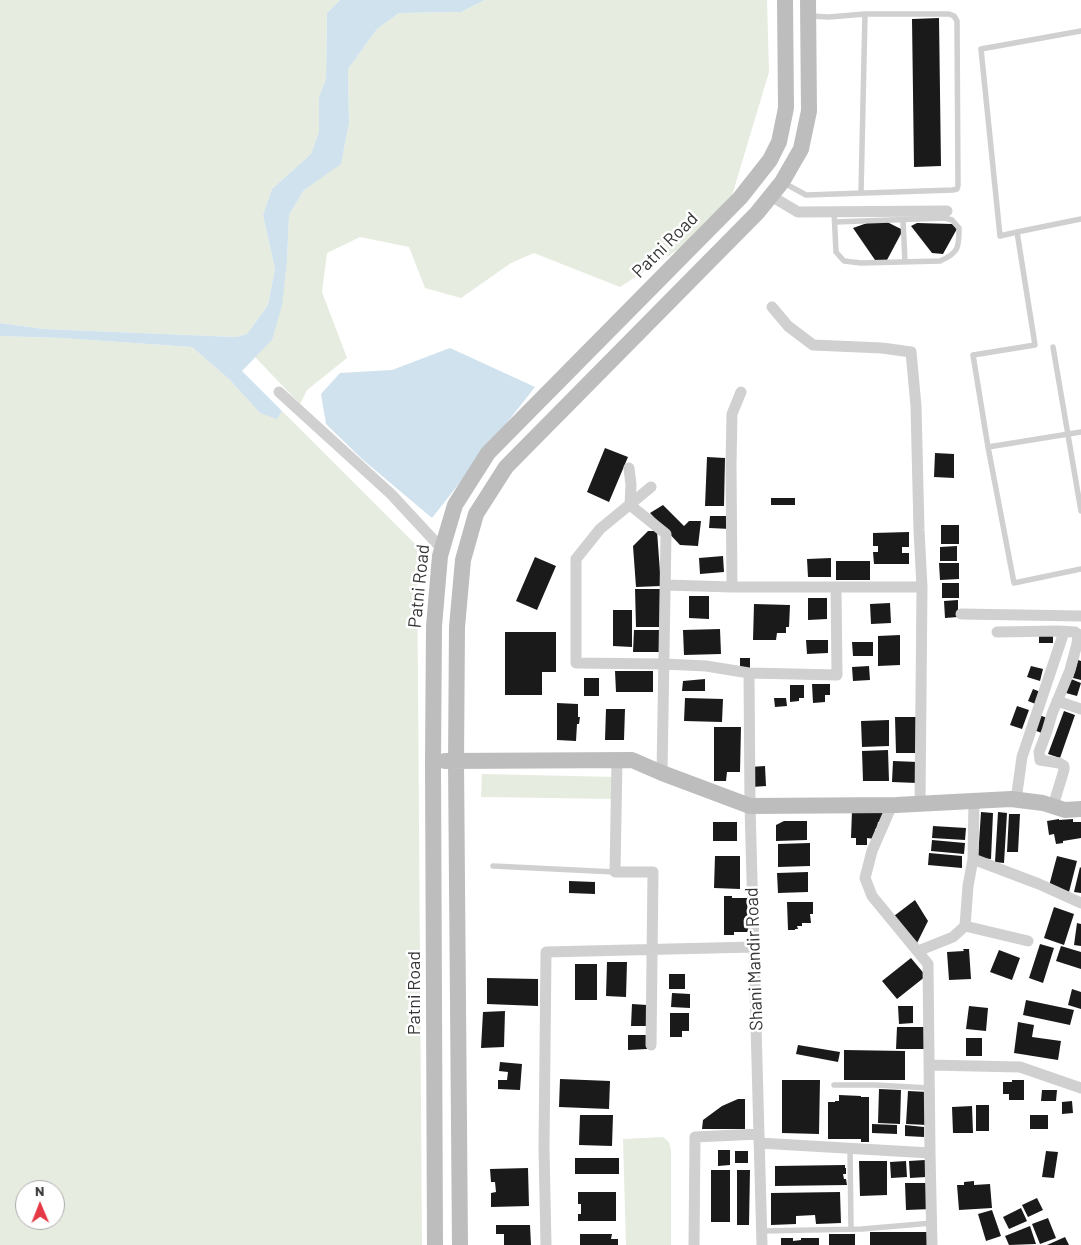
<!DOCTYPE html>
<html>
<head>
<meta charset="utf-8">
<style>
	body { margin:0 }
	#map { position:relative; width:1081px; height:1245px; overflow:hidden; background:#fff; font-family:Barlow,sans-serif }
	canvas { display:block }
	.north { position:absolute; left:15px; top:1180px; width:50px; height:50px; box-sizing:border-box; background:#fff; border:1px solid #adadad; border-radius:50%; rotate:359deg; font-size:14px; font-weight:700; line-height:20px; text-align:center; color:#333 }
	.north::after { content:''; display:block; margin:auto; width:18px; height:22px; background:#e63946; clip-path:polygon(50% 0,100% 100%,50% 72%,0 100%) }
</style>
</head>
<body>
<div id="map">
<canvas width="1081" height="1245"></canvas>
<div class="north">N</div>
</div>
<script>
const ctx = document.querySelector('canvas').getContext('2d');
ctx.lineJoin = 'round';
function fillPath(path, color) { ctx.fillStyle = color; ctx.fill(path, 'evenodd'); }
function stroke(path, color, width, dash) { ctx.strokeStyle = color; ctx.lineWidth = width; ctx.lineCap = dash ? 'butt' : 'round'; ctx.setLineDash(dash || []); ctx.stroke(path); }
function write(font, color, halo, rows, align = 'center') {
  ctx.font = font + ' Barlow,sans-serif'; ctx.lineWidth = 5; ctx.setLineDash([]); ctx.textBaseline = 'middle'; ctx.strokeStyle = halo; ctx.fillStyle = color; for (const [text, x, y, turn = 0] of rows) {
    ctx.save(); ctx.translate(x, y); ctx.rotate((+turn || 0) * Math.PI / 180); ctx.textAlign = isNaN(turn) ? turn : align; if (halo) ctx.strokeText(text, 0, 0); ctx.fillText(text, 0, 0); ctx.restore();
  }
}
fillPath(new Path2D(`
	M0 0H340L327 13 326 79 319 97V132L311 154 272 189 263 215 275 269 268 305 247 334 236 337 44 329 0 323Z
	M485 0H767L769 72 725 219 620 287 534 253 511 263 461 298 425 288 409 247 360 237 327 253 322 292 347 358 307 390 300 404 255 357 272 340 287 261 289 215 304 190 341 163 349 123 348 69 377 29 399 13 461 12Z
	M0 336 61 338 192 347 230 380 260 413 277 418 282 411 417 546 422 1245H0ZM25 1190H55V1220H25Z
	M482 774 617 777V799L481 797Z
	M663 1137 669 1142 671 1150V1245H626L623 1139Z`), '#e6ecdf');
fillPath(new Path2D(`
	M340 0H485L461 12 399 13 377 29 348 69 349 123 341 164 304 190 289 215 287 261 282 305 272 340 242 371 282 411 277 419 260 413 230 380 192 347 61 338 0 336V323L44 329 236 337 247 334 268 305 275 269 263 215 272 189 311 154 319 132V97L326 79 327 13Z
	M450 348 535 387 432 518 362 459 326 424 321 394 340 373 392 370Z`), '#cfe2ee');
fillPath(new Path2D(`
	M939 18 941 166 914 167 912 19Z
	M870 222H887L903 230 887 260H875L853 228Z
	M917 223 952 224 958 227 943 254 932 253 911 226Z
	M605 448 628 457 609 502 587 492Z
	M935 453 954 454V478L934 477Z
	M707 457 725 458 724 506H705Z
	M771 498H795V505H771Z
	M663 505 684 526 689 521H701L698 546 680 545 650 513Z
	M710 516H731V529L709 528Z
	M941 525H959V544H941Z
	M648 531H657L661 586 636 587 633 546Z
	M909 532V547H902V553H909V564H874L873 552H878V546H873V533Z
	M957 546V561H940V547Z
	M723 556 724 572 700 574 699 558Z
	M535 557 556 566 537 610 516 601Z
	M831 558V577H808L807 559Z
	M836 561H870V580H836Z
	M939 563H959V579L940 580Z
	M942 583H959V598H942Z
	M635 589H662V627H636Z
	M689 596H709V619L689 618Z
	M808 598H827V619L808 620Z
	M958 600V617L945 618 944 601Z
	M890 603 891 623 871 624 870 604Z
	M754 604 790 605 789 627H786V633H777L776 640H753Z
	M613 610H632V647L613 646Z
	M720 629 721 654 684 655 683 630Z
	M634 630H662V652H633Z
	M505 632H556V672H542V695H505Z
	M900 635V665L878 666V636Z
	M1039 635H1053V643H1039Z
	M806 640H828V653L807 654Z
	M852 642H873V656H853Z
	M740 658H750V668H740Z
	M1078 660 1081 661V680L1073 678Z
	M869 666 870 680 853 681 852 667Z
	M1031 666 1043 669 1040 681 1027 677Z
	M615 671H653V692H616Z
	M584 678H599V696H584Z
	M705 679V691H682L683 681Z
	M1071 679 1081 683 1077 696 1066 693Z
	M812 684H830V695H825V702L813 703Z
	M790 685H804V698H799V701L790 702Z
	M1033 689 1043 693 1038 705 1028 701Z
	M685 698 723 699 722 722 684 721Z
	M774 698H786L787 706 775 707Z
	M557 703 578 704V717H580L579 724H577L576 741 557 740Z
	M1017 706 1029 710 1022 729 1010 725Z
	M606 709H625L624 740H605Z
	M1064 711 1075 715 1060 758 1048 754Z
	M1039 715 1050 719 1044 734 1034 730Z
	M895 717H916V753H896Z
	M889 720V746L862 747 861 721Z
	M714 727H741L740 772H727L726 781H714Z
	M888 750 889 781H863L862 751Z
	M893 761 918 762 917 783 892 782Z
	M765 766 766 786 752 787 750 767Z
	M852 810 884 812V822H878L877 829H875V839L867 838V845H856V838H851Z
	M981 812 993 813 991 859 978 858Z
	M998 812 1007 813 1004 863 995 862Z
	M1009 814H1020L1018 852H1007Z
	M1059 819V820L1073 819V822H1081V838L1063 841V843L1056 844 1054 834 1049 835 1047 821Z
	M784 821H807V840L776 841V825Z
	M713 822H737V841H713Z
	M933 826 966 828 965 840 932 838Z
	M932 840 965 843 964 854 931 851Z
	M810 843V866L778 867V844Z
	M929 853 962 856V868L928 865Z
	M715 856H740V889L714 888Z
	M1057 856 1077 861 1069 892 1049 886Z
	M1080 867 1081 868V893L1074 892Z
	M808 872V892L778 893 777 873Z
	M569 881 595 882V894L569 893Z
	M724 896H732V898H748V932H734V935H724Z
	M915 900 928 921 916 945 894 916Z
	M787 902H813V914H810L811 923H802V926H797L798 929H795V930H788Z
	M1054 907 1074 914 1064 945 1044 938Z
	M1077 923 1081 924V946L1074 945Z
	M1040 944 1054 948 1043 983 1029 978Z
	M1061 946 1081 952V969L1056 961Z
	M963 949H969L971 979 949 980 947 952 964 951Z
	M999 950 1020 958 1012 980 990 972Z
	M911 958 926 976 897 999 882 981Z
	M607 962H627L626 997 606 996Z
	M575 964H597V1000H575Z
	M669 974H685V989H669Z
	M487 978 538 979V1006L487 1004Z
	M1072 989 1081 992V1009L1068 1005Z
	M672 993 690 994V1008L671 1007Z
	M1026 1000 1074 1010 1070 1025 1023 1015Z
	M632 1004 647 1005 646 1026H631Z
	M898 1006H913V1023L899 1024Z
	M969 1006 988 1008 986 1031 966 1029Z
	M505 1011 504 1047 481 1048 483 1012Z
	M670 1013H689V1031H682V1037H670Z
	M1018 1022 1034 1025 1032 1037 1061 1041 1058 1060 1014 1053Z
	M897 1027H925V1049H896Z
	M628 1035H646L647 1049 628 1050Z
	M966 1038H982V1056H966Z
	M798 1045 840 1052 838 1062 796 1054Z
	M844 1050 905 1051V1080H844Z
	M500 1062 522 1064 520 1090 498 1089V1080H507L508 1072 499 1071Z
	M560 1079 610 1081 609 1109 559 1107Z
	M782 1080H820L819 1134 782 1133Z
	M1012 1080H1024V1100H1009V1094H1003V1082H1012Z
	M879 1089 901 1090 900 1124 878 1123Z
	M1042 1090H1057L1056 1101H1041Z
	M908 1091 928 1092 927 1125 906 1124Z
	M839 1095 861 1096V1097H869V1142H861V1139H828V1102H835V1101H839Z
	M738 1099H745V1129H702L703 1120 722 1106Z
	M1072 1101 1073 1113 1062 1114V1102Z
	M976 1105H989V1131H976Z
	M972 1106 973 1133H953L952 1107Z
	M580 1115H613L612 1146 579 1145Z
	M1030 1115H1048V1129H1030Z
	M872 1124 897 1125V1134L872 1133Z
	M905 1125 924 1127V1137L905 1136Z
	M718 1150H730V1165L718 1166Z
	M735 1151H748V1163H735Z
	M1046 1151 1058 1152 1054 1178 1042 1177Z
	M575 1158H619V1174H575Z
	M925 1160 926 1177 910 1178 909 1161Z
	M859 1161H887V1195L860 1196Z
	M906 1161 907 1177 891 1178 890 1162Z
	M845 1165V1168H846V1174H843L844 1179H846L847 1185 775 1186V1166Z
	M528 1168 529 1206 491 1207V1193L496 1192 495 1182H491L490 1169Z
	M711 1170H730V1222H711Z
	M737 1170H750L749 1225H737Z
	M974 1181V1185L990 1184 992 1208 959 1210 957 1185H964V1182Z
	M905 1183H930L931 1209 906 1210Z
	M578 1192H616V1221H578V1214H581V1204H578Z
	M840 1192 841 1223 816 1224 815 1215 796 1216V1224L771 1225V1193Z
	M1037 1198 1043 1210 1028 1217 1022 1205Z
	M1021 1208 1027 1221 1009 1229 1003 1217Z
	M992 1210 1001 1236 986 1241 978 1214Z
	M1048 1218 1056 1238 1040 1244 1032 1224Z
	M496 1225H530L531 1245H504V1234H496Z
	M1030 1226 1036 1244 1009 1245 1005 1236Z
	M870 1232H929V1245H870Z
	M580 1234H612L611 1239H618V1245H580Z
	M829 1234H855V1245H829Z
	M1065 1237 1069 1245H1047Z
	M781 1238H793V1241L801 1240V1238H819V1245H781Z`), '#1a1a1a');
stroke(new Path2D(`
	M784 183 806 195 953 190 957 189 958 186 957 21 954 16 949 14H865L829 17 810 16
	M861 193 865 14
	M834 211 836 252 844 261 861 263 940 261C959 253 959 247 959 228L952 220 945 218 835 222
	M1081 219 1017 232 1035 345 973 355 988 447 1014 583 1081 569
	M903 220 905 262
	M1017 232 1000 236 981 49 1081 31
	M1053 347 1081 511
	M988 447 1081 432
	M493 866 615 872
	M834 1085H875L929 1088
	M850 1148 851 1229
	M762 1231 862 1229 932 1223`), '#d0d0d0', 5.5);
stroke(new Path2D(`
	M771 196 798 212 947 211
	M772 307 788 326 813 345 882 348 911 352 916 406 919 530 922 587 920 803
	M279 392 391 494 442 549
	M629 468 631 485 630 505 666 534 662 773
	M651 487 600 529 576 559V663L664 664 706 666 749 673 837 675 836 587
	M666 585 732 587H922
	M732 587 731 464 732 414 741 392
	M961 614 1081 616
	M997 632 1058 631 1075 632 1078 634 1077 644 1070 670 1052 714 1047 731 1039 752 1040 760 1059 763 1064 766V770L1053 806
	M749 673 750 806 762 1245
	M1057 701 1081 709
	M617 760 615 872H653L651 1045
	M1016 800 1022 757 1064 632
	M892 805 872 851 865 878 872 896 928 964 930 1153 932 1245
	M973 859 974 801
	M965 926 1028 941
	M918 951 953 937 965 926 968 886 973 859 1039 884 1081 903
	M929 1065 1020 1067 1081 1088
	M759 1143 930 1153
	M546 1245 544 1148 546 952 754 947
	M694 1245 695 1137 759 1134`), '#d0d0d0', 11);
stroke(new Path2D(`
	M445 761 632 760 662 773 750 806 896 805 1011 799 1043 803 1065 810 1081 809
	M435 1245 433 761 434 626 440 556 442 549 455 505 488 453 740 198 770 160 779 142 786 108 785 0
	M460 1245 456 761 457 627 463 560 476 514 506 467 757 213 782 182 801 149 809 111 808 0`), '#bdbdbd', 16);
write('18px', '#333', '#fff', [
	["Patni Road",665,245,-45],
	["Patni Road",419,586,-84],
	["Shani Mandir Road",754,959,-92],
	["Patni Road",414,993,-90]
]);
</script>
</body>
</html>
